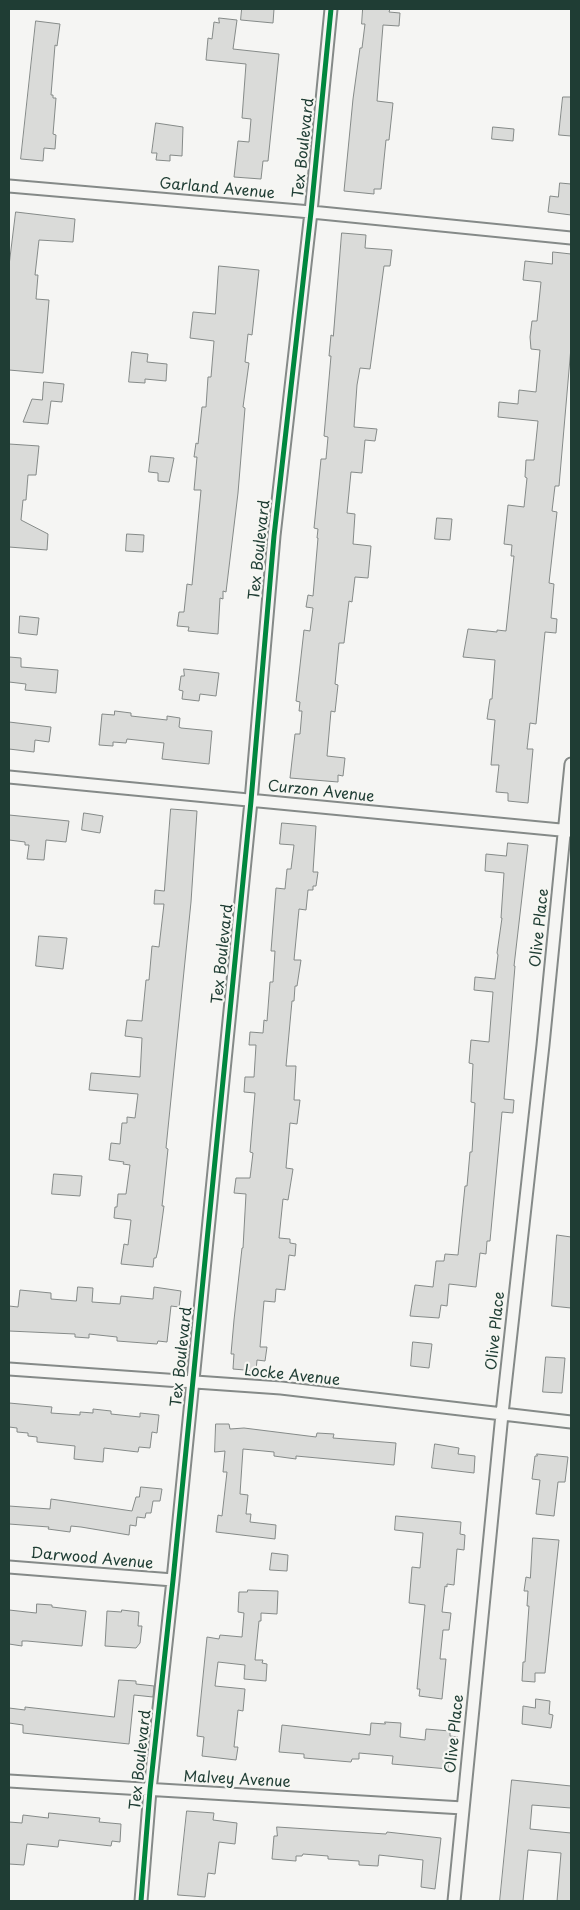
<!DOCTYPE html>
<html>
<head>
<meta charset="utf-8">
<style>
	body { margin:0 }
	#map { position:relative; width:580px; height:1910px; overflow:hidden; background:#f5f5f3; font-family:"Playpen Sans",sans-serif }
	canvas { display:block }
	.frame { position:absolute; inset:0; border:10px solid #1f3d34; pointer-events:none }
</style>
</head>
<body>
<div id="map">
<canvas width="580" height="1910"></canvas>
<div class="frame"></div>
</div>
<script>
const ctx = document.querySelector('canvas').getContext('2d');
ctx.lineJoin = 'round';
function fillPath(path, color) { ctx.fillStyle = color; ctx.fill(path, 'evenodd'); }
function stroke(path, color, width, dash) { ctx.strokeStyle = color; ctx.lineWidth = width; ctx.lineCap = dash ? 'butt' : 'round'; ctx.setLineDash(dash || []); ctx.stroke(path); }
function write(font, color, halo, rows, align = 'center') {
  ctx.font = font + ' "Playpen Sans",sans-serif'; ctx.lineWidth = 4.5; ctx.setLineDash([]); ctx.textBaseline = 'middle'; ctx.strokeStyle = halo; ctx.fillStyle = color; for (const [text, x, y, turn = 0] of rows) {
    ctx.save(); ctx.translate(x, y); ctx.rotate((+turn || 0) * Math.PI / 180); ctx.textAlign = isNaN(turn) ? turn : align; if (halo) ctx.strokeText(text, 0, 0); ctx.fillText(text, 0, 0); ctx.restore();
  }
}
const building = new Path2D(`
	M242 9H274L273 23 241 20Z
	M363 9H390L389 12 400 13 399 26 383 25 377 101 393 103 389 140H386L381 189H374V194L344 191 353 99 360 48H362L365 24H362Z
	M219 18 237 20 233 49 279 54 268 161H263L261 179 234 177 238 141 249 142 251 119 242 118 246 64 206 60 208 38 212 39 214 22 219 23Z
	M36 21 60 24 57 46 55 45 51 95H53V98H56L53 134 56 135 55 149 44 148 43 161 21 159Z
	M563 97H571V136L559 135Z
	M156 123 183 127 182 156 170 155V161L156 160 157 153H152Z
	M493 127 514 129 513 141 492 139Z
	M560 183 571 184V215L548 212 550 196 558 197Z
	M16 212 75 219 73 242 39 240 35 275H38L36 299 49 300 43 373 9 370V266Z
	M342 233 366 235 365 248 392 250 390 266H384L370 369 360 368 357 385 354 427 377 429 375 441 365 440 362 473 351 472 347 513 355 514 353 544 371 546 368 578 355 577 352 602 349 601 344 643H339L335 684 338 685 335 712 331 711 327 756 345 758 343 776 338 775V782L290 778 295 734H300L302 711H299L300 702 296 701 304 630 310 631 313 608 306 607 308 595 313 596 318 538H317L318 529 314 528 321 459H326L328 437 324 436 331 356H329L331 335 333 336Z
	M553 252 571 254V347L559 486H555L552 511 557 512 549 583 554 584 551 618 557 619 556 633 545 632 536 724 530 723 527 749H533L528 803 508 801V793L496 792 499 765H491L495 720 487 719 490 699H492L495 660 463 657 468 629 497 632V630L506 631 514 556H511L512 545 504 544 508 505 524 507 527 478 525 477 526 460H534L538 421 498 417 499 402 518 404 519 390 536 392 540 350 531 349 530 337 532 321H537L541 282 523 280 525 261 552 264Z
	M219 266 259 270 252 335 248 334 245 362 249 363 243 407 245 408 238 493 226 592 223 591V599L220 598 218 634 188 631 189 627 177 626 179 612H184L187 584 192 585 201 490H194L197 457H194L196 443 198 444 202 407H206L208 377H211L214 341 190 338 193 312 215 314Z
	M132 352 148 354 147 362 167 364 166 381 145 379V383L129 382Z
	M44 382 64 384 62 402 51 401 48 424 23 422 32 399 42 400Z
	M9 444 39 446 36 475H28L26 500H23L21 520 48 534 47 550 9 547Z
	M151 456 174 458 169 482 158 481V473L149 472Z
	M437 518 452 519 450 540 435 539Z
	M127 534 144 535 143 552 126 551Z
	M20 616 39 618 37 635 19 633Z
	M9 657 21 658V667L58 670 56 693 25 690 26 684 9 682Z
	M184 669 219 673 216 696 200 694 199 701 182 699 183 691 179 690 181 676H184Z
	M115 711 131 713V716L167 720V716L180 718 179 727 181 728 212 731 209 764 162 759 164 743 127 739 126 743 113 742V746L99 745 102 714 114 715Z
	M9 722 51 727 49 742 35 740 34 752 9 749Z
	M171 809 197 811 191 902 166 1148 168 1149 162 1206H164L158 1250 156 1258H154L153 1267 121 1264 124 1244 128 1245 131 1220 114 1218 115 1207H117L118 1194H126L130 1165 123 1164 124 1162 109 1160 111 1143 120 1144 122 1123H127V1117L135 1118 138 1094 89 1090 91 1073 140 1077 142 1038 125 1036 127 1020 142 1021 146 980H149L152 946 159 947 164 904H154L155 890 164 891Z
	M84 813 103 816 100 833 82 830Z
	M9 815 69 821 66 842 46 840 44 860 27 859 29 845H25V842L9 840Z
	M282 823 316 826 313 872H318L316 886H313V890H308L306 910 299 909 294 960H301L297 986H295L294 1001H292L286 1066H296L294 1100H300L297 1124 290 1123 286 1168 293 1169 288 1200 283 1199 279 1238 290 1239V1243L296 1244 295 1256 289 1255 285 1290 276 1289 275 1302 264 1301 260 1347H267L265 1361 257 1360 256 1371 233 1369 234 1354H231L234 1320 242 1248H243L246 1194 234 1193 236 1178H250L253 1153 250 1152 255 1093 244 1092 245 1077H254L256 1045H249L250 1032 263 1033 264 1020 267 1021 270 982H273L275 951H271L276 888 285 889 287 869H291L294 845 280 844Z
	M508 843 528 845 514 966H515L504 1099 514 1100 513 1113 502 1112 490 1241H487L486 1254 480 1253 476 1287 449 1284 447 1306 441 1305 439 1318 410 1316 415 1285 433 1287 436 1261H444L445 1254 458 1255 465 1186H467L470 1152H472L475 1103 471 1102 473 1064 469 1063 471 1040 489 1042 493 992 474 990 475 977 495 979 498 955 497 953 502 918H501L504 873 485 871 486 854 506 856Z
	M39 936 67 938 63 969 36 966Z
	M54 1174 82 1176 80 1196 52 1194Z
	M557 1235 571 1237V1308L552 1306Z
	M78 1287 93 1288 92 1302 120 1304 121 1296 153 1299 154 1287 181 1291 179 1307 171 1306 167 1342 158 1341 157 1344 117 1341V1337L89 1334V1338L75 1337V1334L9 1331V1306L18 1307 20 1290 51 1293V1299L76 1301Z
	M413 1342 432 1344 429 1368 411 1366Z
	M546 1357 565 1358 562 1393 543 1392Z
	M9 1403 52 1407 51 1413 80 1415V1412L93 1413V1409L111 1411V1414L140 1417V1413L159 1415 157 1433 152 1432 150 1448 139 1447 138 1452 104 1448 103 1462 74 1459 75 1446 37 1442V1437L28 1436V1433L17 1432V1428L9 1427Z
	M216 1424H229L230 1429 244 1428 316 1437 317 1433 334 1434 333 1438 396 1443 394 1465 296 1456V1459L274 1456V1452L243 1449 240 1494 248 1495 246 1514H251L250 1522 276 1525 275 1539 216 1532 218 1515 222 1516 227 1472H223L225 1451 215 1452Z
	M435 1444 459 1448 458 1454 475 1456 474 1473 432 1468Z
	M537 1454 568 1457 565 1482H558L554 1516 536 1514 540 1480 532 1479 535 1456H537Z
	M141 1487 162 1489 160 1501H153L151 1513H146L145 1518 137 1517 136 1526 130 1525 129 1535 81 1527 71 1526 70 1532 48 1529 49 1527 9 1524V1506L50 1509 51 1499 132 1511 136 1497H139Z
	M396 1516 461 1522 460 1534 465 1535 464 1550 457 1549 454 1585 447 1584V1587L445 1586 442 1612 451 1613 449 1630H443L440 1659H446L442 1699 419 1696 420 1689H417L425 1605 409 1603 412 1567 420 1568 423 1533 395 1530Z
	M533 1538 559 1540 545 1673H535V1682L522 1681 523 1662H525L529 1606H527L528 1591H524L526 1577 530 1578Z
	M272 1553 288 1555 287 1571 270 1570Z
	M248 1590 278 1591 277 1614 261 1613V1621H259L255 1660H263L262 1663 267 1664 266 1681 244 1679 245 1665 218 1662 215 1686 245 1689 243 1711 238 1710 234 1747H238L236 1760 202 1756 204 1737 197 1736 207 1637 219 1639 220 1635 242 1637 244 1613 238 1612 239 1592H247Z
	M37 1604 52 1605V1607L86 1611 82 1646 27 1641H22V1646L9 1644V1610L36 1613Z
	M122 1610 139 1612 138 1626H142L140 1643 136 1648 105 1646 107 1611 121 1612Z
	M119 1680 136 1681V1684L154 1686 153 1697 134 1695 129 1744 23 1733V1725L9 1723V1708L25 1710V1707L114 1717Z
	M536 1699 550 1701 549 1714 553 1715 551 1728 522 1724 523 1706 535 1708Z
	M385 1722 401 1723 400 1737 425 1740 426 1729 450 1731V1736L458 1737 456 1750H450L448 1769 392 1764 393 1756 359 1753V1759H352L351 1762 304 1758V1754L279 1752 282 1725 370 1735 371 1723 385 1724Z
	M512 1780 571 1786V1808L532 1805 530 1829 571 1833V1901H557L561 1853 528 1850 523 1901H500Z
	M187 1811 214 1813 213 1820 237 1823 235 1844 219 1842 215 1874 208 1873 205 1897 178 1895Z
	M49 1813 100 1818 99 1822 121 1824 120 1842 112 1841 111 1846 59 1840 58 1847 27 1844 24 1865 9 1864V1822L22 1823 23 1815 48 1818Z
	M277 1827 386 1834 387 1832 441 1838 435 1889 421 1887 423 1860 379 1855 378 1866 359 1865V1861L328 1859V1856L303 1854 302 1856H296V1861L272 1859 274 1836H277Z`);
fillPath(building, '#dadbd9');
stroke(building, '#858a88', 1);
const street = new Path2D(`
	M9 186 311 212 571 238
	M9 777 571 831
	M9 1369 281 1388 571 1422
	M9 1567 173 1580
	M9 1781 463 1808
	M141 1901 150 1790 173 1580 251 801 274 536 311 212 331 9
	M454 1901 502 1414 543 1045 571 764`);
stroke(street, '#858a88', 15);
stroke(street, '#f5f5f3', 11);
stroke(new Path2D(`
	M141 1901 150 1790 173 1580 251 801 274 536 311 212 331 9`), '#00873e', 5);
write('15px', '#1f3d34', '#f6f6f2', [
	["Tex Boulevard",304,148,-84],
	["Garland Avenue",217,189,5],
	["Tex Boulevard",260,550,-84],
	["Curzon Avenue",321,792,6],
	["Olive Place",540,928,-84],
	["Tex Boulevard",223,954,-84],
	["Olive Place",496,1331,-84],
	["Tex Boulevard",182,1357,-84],
	["Locke Avenue",292,1376,6],
	["Darwood Avenue",92,1559,5],
	["Olive Place",455,1734,-84],
	["Tex Boulevard",141,1760,-84],
	["Malvey Avenue",237,1780,3]
]);
</script>
</body>
</html>
